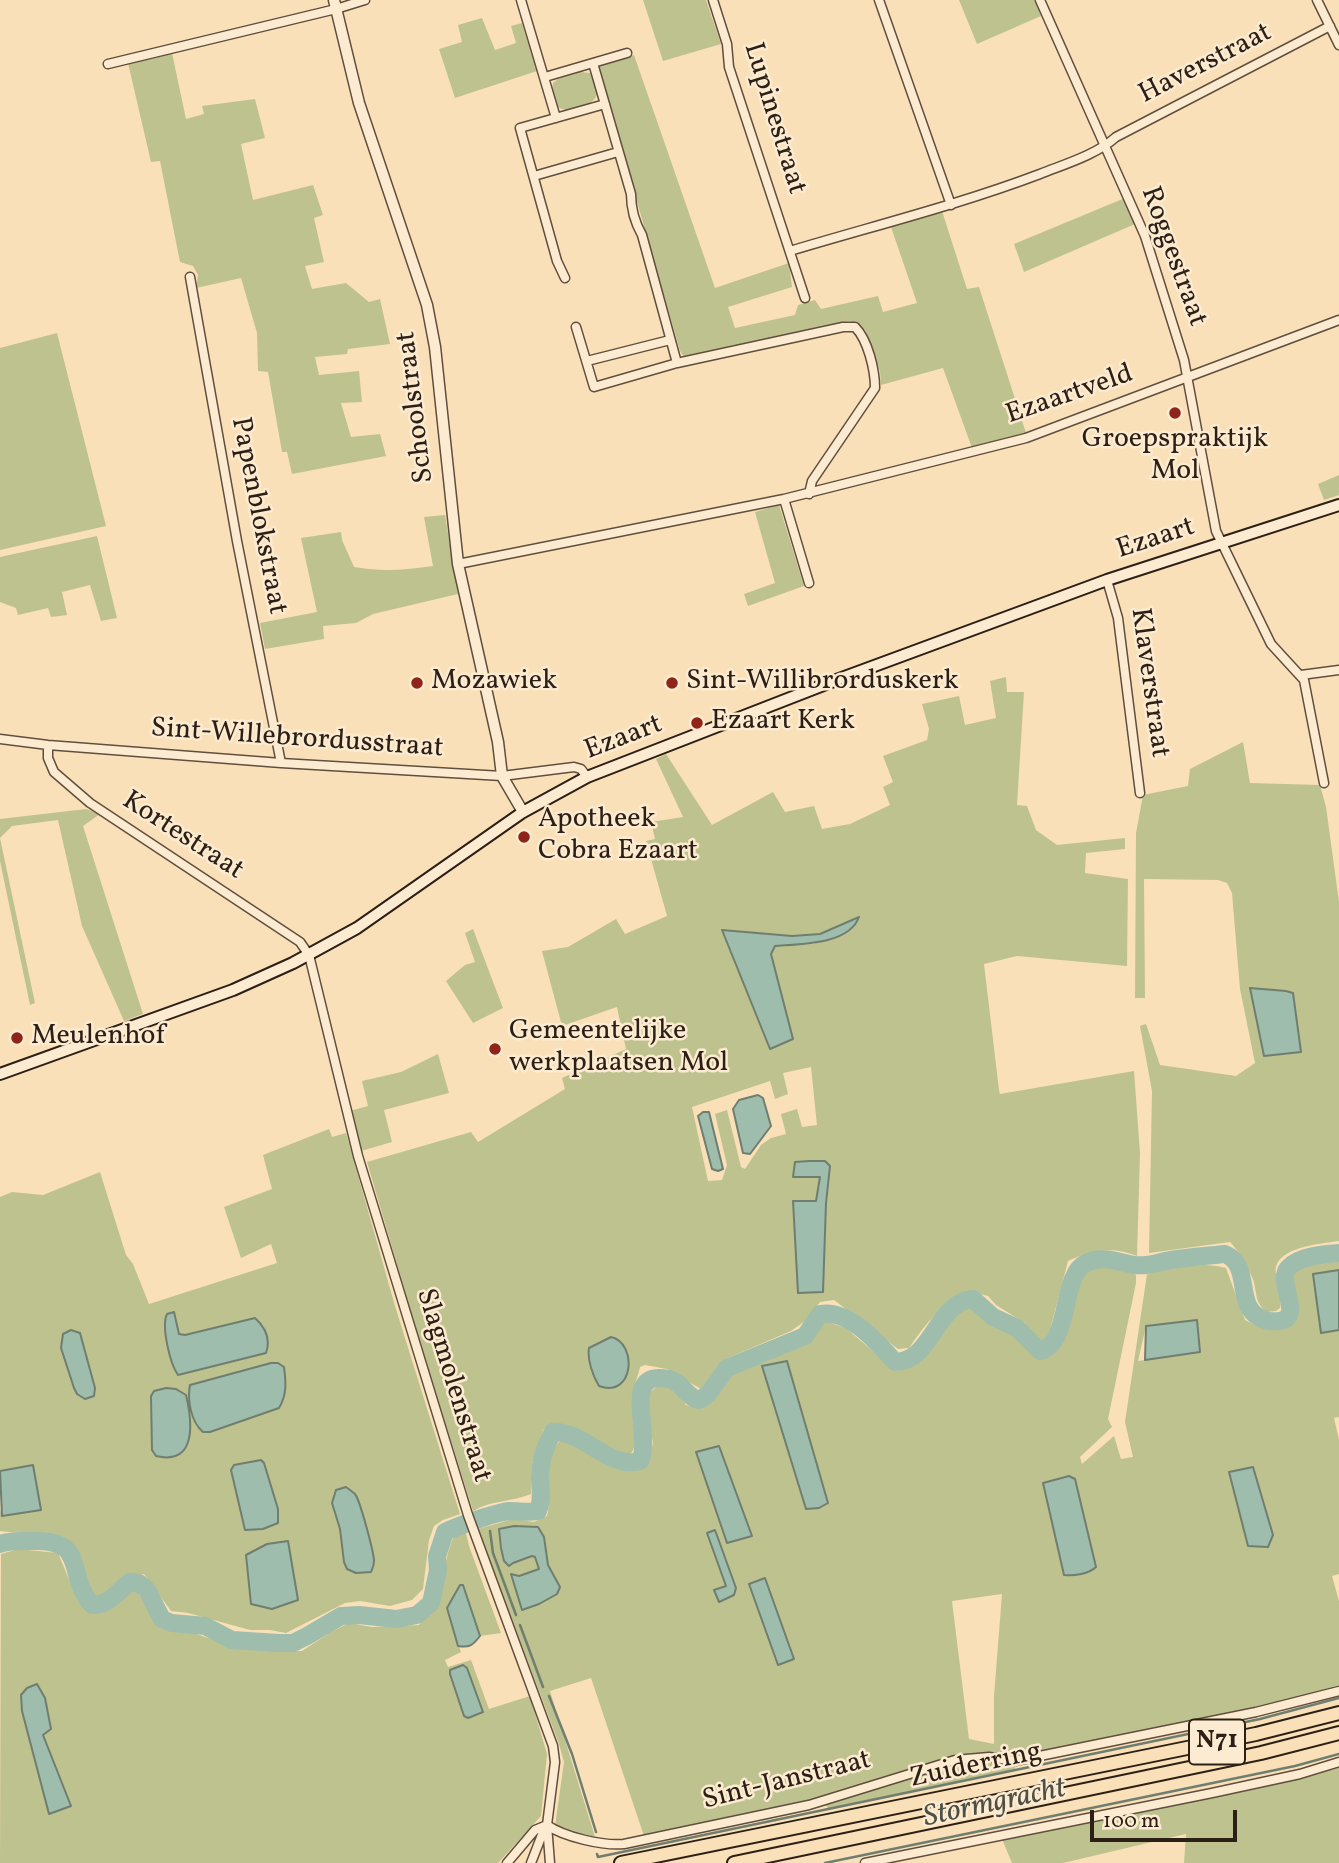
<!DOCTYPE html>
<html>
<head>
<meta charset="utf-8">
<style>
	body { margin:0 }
	#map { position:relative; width:1339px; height:1863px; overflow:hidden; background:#fae0b8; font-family:Vollkorn,serif }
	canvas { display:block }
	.scale { position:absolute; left:1090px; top:1810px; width:147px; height:32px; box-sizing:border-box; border:4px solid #2c1f15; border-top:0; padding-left:9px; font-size:21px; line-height:24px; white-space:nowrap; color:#2c1f15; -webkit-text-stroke:5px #fcebd1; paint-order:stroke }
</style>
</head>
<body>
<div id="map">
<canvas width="1339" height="1863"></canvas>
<div class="scale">100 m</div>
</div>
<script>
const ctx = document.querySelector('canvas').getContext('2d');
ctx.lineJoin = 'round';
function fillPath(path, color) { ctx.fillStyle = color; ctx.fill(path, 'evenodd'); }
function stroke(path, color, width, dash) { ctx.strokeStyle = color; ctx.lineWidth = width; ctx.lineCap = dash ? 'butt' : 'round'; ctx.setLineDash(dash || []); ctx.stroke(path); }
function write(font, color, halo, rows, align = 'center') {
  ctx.font = font + ' Vollkorn,serif'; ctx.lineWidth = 5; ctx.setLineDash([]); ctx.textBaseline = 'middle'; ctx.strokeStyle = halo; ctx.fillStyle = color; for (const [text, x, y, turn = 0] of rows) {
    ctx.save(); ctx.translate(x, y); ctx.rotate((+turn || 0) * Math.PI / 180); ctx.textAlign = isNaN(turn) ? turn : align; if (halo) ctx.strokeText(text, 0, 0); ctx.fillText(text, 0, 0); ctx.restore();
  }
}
fillPath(new Path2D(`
	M643 0H706L721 44 663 61Z
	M959 0H1035L1041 16 977 44Z
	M482 18 495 50 516 43 511 26 522 23 537 71 455 98 439 49 462 42 458 25Z
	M172 53 186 119 204 114 202 106 255 99 265 138 241 144 253 200 313 185 323 215 314 218 324 262 305 266 312 289 346 283 369 302 380 299 390 344 348 349 347 354 315 357 319 375 359 371 362 402 341 403 351 437 380 434 386 456 292 474 287 452H282L268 372 258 371 257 333 241 278 196 288 198 275 193 266 180 262 160 161 151 162 128 63Z
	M634 55 715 288 789 263 792 287 728 307 735 328 795 315 798 305 815 300 821 309 878 296 883 312 917 303 891 227 942 211 967 289 979 287 1026 433 972 448 943 368 881 385 880 371 865 330 850 321 684 357 680 351 598 66Z
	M580 72 590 73C602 91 600 101 580 107 571 110 566 112 558 107L552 91 553 83 558 79Z
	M1125 198 1135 224 1024 272 1014 244Z
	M57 333 106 526 0 550V348Z
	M1339 475V495L1324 500 1318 484Z
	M779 505 804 586 748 606 744 594 775 583 755 512Z
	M445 515 458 594 373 614 356 623 323 626 324 639 265 649 260 623 317 612 301 538 341 532 342 540 354 567C382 572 406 570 433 566L424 517Z
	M97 536 117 618 101 621 90 585 62 592 67 615 51 617 48 608 18 615 16 608 0 602V557Z
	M1006 677 1007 692H1024L1017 805 1027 806 1036 830 1057 845 1125 838V849L1086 853 1085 873 1128 879 1127 966 1017 956 984 964 999 1090 1000 1094 1134 1071 1140 1153 1137 1256C1113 1246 1092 1250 1068 1261L1050 1330 1043 1341 1038 1342 1031 1337 1025 1323 996 1305 988 1296 968 1291C942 1304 925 1324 909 1348L898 1349 834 1300 820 1302 805 1321 791 1331 728 1358 717 1367 701 1389 667 1369 645 1365 640 1367C638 1377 634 1384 634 1394 632 1413 644 1444 627 1458 595 1447 579 1419 544 1429L532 1463 531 1494C512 1502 491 1500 473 1511L418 1336 367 1162 471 1132 478 1142 565 1089 562 1078 626 1049 617 1007 562 1026 542 951 568 947 616 919 625 934 667 916 646 841 655 839 651 822 683 817 656 759 666 754 712 825 773 792 785 812 814 806 822 829 850 824 890 805 883 787 893 782 883 756 927 740 929 729 922 704 959 696 965 725 996 718 990 681ZM857 918 813 944 775 946 771 954 793 1038 723 930 792 936 820 934ZM811 1067 817 1125 802 1127 797 1109 781 1114 786 1134 771 1138 761 1145 745 1169 741 1167 727 1110 715 1114 727 1165 722 1180 708 1181 692 1107 770 1081 775 1099 788 1094 783 1073ZM825 1161 830 1166 826 1203 822 1292 793 1201H817L820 1176Z
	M1243 742 1250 783 1320 785 1326 807 1339 902V1241C1320 1244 1272 1247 1276 1274 1277 1286 1282 1296 1280 1308L1276 1311 1267 1312C1253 1302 1258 1291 1252 1277 1246 1263 1240 1253 1230 1242L1149 1253 1152 1091 1140 1026 1146 1024 1160 1065 1236 1076 1255 1063 1240 989 1232 893 1227 883 1218 880 1144 879 1145 998H1135L1136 833 1143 795 1188 786 1190 769Z
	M86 809 100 814 83 826 143 1014 124 1021 82 926 58 820 12 826 0 838 35 1003 30 1005 0 861V819Z
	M473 929 503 1008 473 1023 446 981 465 965 475 962 465 933Z
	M438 1054 449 1093 384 1110 392 1142 361 1151 350 1111 368 1106 362 1081 401 1072Z
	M329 1129 332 1137 346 1133 395 1306 460 1514 443 1520 434 1526 429 1540 423 1589 412 1600 390 1606 360 1601 345 1603 286 1633 270 1630H250L188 1613 171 1611 144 1574C125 1576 111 1593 93 1599L89 1596C72 1521 66 1539 0 1531V1509L2 1516 41 1509 33 1465 0 1471V1197L12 1192 43 1195 100 1172 126 1255 133 1264 149 1304 277 1263 271 1244 241 1258 224 1207 272 1189 263 1155Z
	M1339 1259V1270L1313 1274 1321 1332 1339 1330V1417L1334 1418 1339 1440V1574L1332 1576 1339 1601V1685L1279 1703 1025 1756H1013L1015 1769 829 1809 820 1799 644 1836 591 1678 550 1691 595 1837 555 1826 564 1762 559 1744 478 1529 513 1519 534 1522 547 1516C554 1492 539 1461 560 1441L575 1445 624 1470 639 1468 650 1457 653 1443 648 1415 650 1392 659 1385H671L678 1392 686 1405 702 1409 731 1374 743 1367 808 1344 819 1323 826 1321 847 1329 896 1371C920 1366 931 1344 944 1326 949 1319 957 1312 964 1307H972L990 1324 1012 1333 1035 1354 1041 1356 1051 1353 1058 1344 1079 1273C1095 1257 1120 1261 1136 1275V1283L1108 1419 1112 1427 1080 1457 1082 1464 1114 1436 1121 1459 1133 1457 1125 1422 1147 1274C1169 1267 1205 1261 1226 1268L1245 1320C1266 1330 1275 1335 1295 1318L1288 1280C1303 1259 1315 1260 1339 1259ZM1146 1326 1199 1352 1138 1361ZM719 1447 752 1536 696 1452ZM499 1536 544 1537 548 1565 560 1587 522 1606 511 1575C520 1577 528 1570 537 1571L539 1569 535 1557 532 1556 512 1563 504 1561ZM1002 1594 994 1696V1744L969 1739 952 1601Z
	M459 1529H465L469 1546 501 1633 480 1636C474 1645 470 1648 459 1646L461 1652 445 1660 448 1667 471 1660 489 1709 530 1696 547 1754 541 1816 498 1863H0L1 1554 18 1549 58 1553 78 1601 92 1613C107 1609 120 1603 129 1591L136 1590 160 1626 166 1629 191 1632 233 1647 271 1651H302L331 1632 349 1623 372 1627 419 1625C427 1616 434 1610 438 1598 447 1575 443 1550 459 1529Z
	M1339 1766V1863H1184L1186 1834 1063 1863H1012L1002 1839 1228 1793 1317 1773Z`), '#bec28f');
const water = new Path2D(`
	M859 917C849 945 799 944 775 946L771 954 793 1039 770 1049 722 930 792 936 820 934Z
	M1250 988 1286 991 1293 993 1301 1052 1264 1056Z
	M758 1095 763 1098 771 1126 750 1154 743 1153 733 1109 739 1100Z
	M703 1112H709L723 1169 718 1171 712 1169 698 1116Z
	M809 1161H825L830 1166 826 1203 823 1292 798 1293 793 1201H816L820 1177H793L795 1162Z
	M1339 1270V1330L1321 1333 1313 1274Z
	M174 1312 179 1334 185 1335 255 1318C265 1327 271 1339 266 1353L178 1375C170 1364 161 1326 167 1314Z
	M1197 1320 1200 1352 1145 1360 1146 1326Z
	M71 1330 80 1333 95 1388 94 1396 85 1399 77 1394 74 1388 61 1348 63 1334Z
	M611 1337C638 1343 634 1399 599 1386 593 1376 587 1360 589 1348Z
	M787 1361 828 1503 819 1508 806 1509 762 1366Z
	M271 1363H278L284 1367C286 1382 287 1395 279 1408L210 1432H203C191 1422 187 1400 190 1385Z
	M166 1388 176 1389 186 1395C192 1420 198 1466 156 1456L152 1450 151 1396 154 1391Z
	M719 1446 752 1536 727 1543 696 1452Z
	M261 1460 264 1463 278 1509V1523L263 1529 245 1530 231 1470 234 1465Z
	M33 1465 41 1510 2 1516 0 1471Z
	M1253 1467 1273 1535 1268 1547 1248 1546 1229 1472Z
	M1069 1476 1075 1479 1096 1567C1089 1574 1074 1576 1064 1575L1043 1483Z
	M346 1487C346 1487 354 1493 355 1494 360 1500 374 1553 374 1561 374 1566 373 1567 371 1572L356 1573 347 1569 344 1562 340 1529 332 1503 336 1490Z
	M514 1526 538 1527 544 1537 548 1565 560 1587 557 1594 539 1604 522 1610 511 1574 519 1576 539 1569 535 1557 532 1556 513 1563 509 1566 504 1561 501 1548 499 1529Z
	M715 1530 736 1588 734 1595 719 1602 714 1590 726 1586 707 1533Z
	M288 1541 298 1600 272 1609 251 1604 246 1555 267 1544Z
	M765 1578 794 1659 778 1665 749 1584Z
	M460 1585H463L480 1636C473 1645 470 1648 458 1646L447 1608Z
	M463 1665 467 1668 483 1712 468 1718 464 1716 450 1674V1670Z
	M37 1684 45 1698 51 1729 43 1735 71 1806 49 1814 22 1711 21 1695 27 1688Z`);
fillPath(water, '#9ebdad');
stroke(water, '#707e70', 2);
stroke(new Path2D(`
	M487 1518 488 1524
	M490 1531 493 1553 516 1615
	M520 1625 543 1687
	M549 1696 572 1754 596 1832
	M597 1854 598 1857 1260 1719 1339 1698
	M825 1863 1295 1766 1339 1754`), '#707e70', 2.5);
stroke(new Path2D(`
	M0 1544C10 1540 21 1541 32 1541 89 1539 65 1575 92 1605 108 1606 118 1591 130 1582L139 1583 147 1590 162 1619 172 1623 205 1626 232 1640 279 1643H293L307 1636 341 1616 359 1615 396 1619 417 1615 431 1603 438 1570 437 1556 445 1532C458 1526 496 1512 510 1511 520 1511 528 1513 538 1511 543 1499 540 1489 540 1477 540 1460 545 1446 553 1432 584 1431 610 1470 640 1461 653 1434 619 1369 669 1379 683 1382 686 1398 700 1400L708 1394 727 1368 805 1336 820 1314C849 1309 877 1342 895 1362 932 1362 936 1302 973 1299L993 1317 1017 1328 1040 1351C1072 1342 1060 1275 1086 1263 1103 1255 1117 1262 1134 1265 1148 1267 1158 1262 1171 1260 1189 1257 1207 1256 1225 1254 1252 1265 1235 1305 1259 1317 1265 1321 1272 1322 1280 1321 1304 1316 1276 1282 1288 1268 1299 1256 1324 1254 1339 1253`), '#9ebdad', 18);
const minor = new Path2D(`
	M521 0 556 118
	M713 0 727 44 729 67 805 298
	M879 0 951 205
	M1040 0 1145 236 1184 360 1216 531 1271 644 1304 680 1324 783
	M1317 0 1339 45
	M593 63 631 194C631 209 634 221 642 235L677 363
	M108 64 336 9 365 0
	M545 77 627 53
	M534 176 618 152
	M790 251C873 226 958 205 1040 174 1065 164 1096 155 1116 137L1330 26
	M190 277 237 541 281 763
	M565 278 557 261 520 128 605 104
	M576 327 594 387 677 363 843 327H855C868 340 875 370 875 388L812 481 809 494
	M587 361 670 340
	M784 499 809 583
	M458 564 784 499 1026 438 1339 320
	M1107 580 1118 618 1140 793
	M1301 675 1339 670
	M0 739 48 745 281 763 502 776 574 767 581 769 587 777
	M48 745V758L54 772 90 803 300 942 309 955 358 1156 468 1515 553 1746 555 1762 547 1825 550 1863
	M547 1825C564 1837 603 1846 624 1844L809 1805 955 1760 989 1757 1015 1761 1256 1712 1339 1691
	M507 1863 535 1830 547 1825
	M531 1863 545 1827
	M865 1863 1212 1793 1300 1774 1339 1762`);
const tertiary = new Path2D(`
	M334 0 359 103 427 305 435 347 458 564 498 742 502 776 523 812`);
const secondary = new Path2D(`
	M0 1074 233 990 293 963 357 928 523 812 587 777 839 679 1107 580 1339 505`);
const trunk = new Path2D(`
	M621 1863 1256 1734 1339 1713
	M734 1863 1261 1753 1339 1733`);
stroke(minor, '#604f3e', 11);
stroke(tertiary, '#604f3e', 13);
stroke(secondary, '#2c1f15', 14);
stroke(trunk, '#2c1f15', 16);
stroke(minor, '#fcebd1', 8);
stroke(tertiary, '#fcebd1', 10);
stroke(secondary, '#fcebd1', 10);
stroke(trunk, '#fae0b8', 12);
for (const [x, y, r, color] of [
	[1175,413,7,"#8f2418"],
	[417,683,7,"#8f2418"],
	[672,683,7,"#8f2418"],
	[697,723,7,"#8f2418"],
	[524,837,7,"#8f2418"],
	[17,1038,7,"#8f2418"],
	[495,1049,7,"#8f2418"]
]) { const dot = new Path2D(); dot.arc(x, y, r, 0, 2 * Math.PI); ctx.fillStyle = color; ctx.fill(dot); stroke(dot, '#fcebd1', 2.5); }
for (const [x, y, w] of [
	[1217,1742,56]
]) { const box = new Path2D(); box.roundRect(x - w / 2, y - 22.5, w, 45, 5); ctx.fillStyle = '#fcebd1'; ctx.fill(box); stroke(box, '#2c1f15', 2); }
write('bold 26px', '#2c1f15', null, [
	["N71",1217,1742]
]);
write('28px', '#2c1f15', '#fcebd1', [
	["Haverstraat",1206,65,-27],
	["Lupinestraat",773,119,73],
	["Roggestraat",1172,257,70],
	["Ezaartveld",1070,396,-19],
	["Schoolstraat",417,407,-97],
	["Papenblokstraat",257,516,79],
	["Ezaart",1156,540,-18],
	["Klaverstraat",1148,683,82],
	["Ezaart",624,739,-21],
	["Sint-Willebrordusstraat",297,740,4],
	["Kortestraat",182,837,33],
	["Slagmolenstraat",452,1386,73],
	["Zuiderring",976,1767,-12],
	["Sint-Janstraat",787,1782,-14]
]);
write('28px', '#2c1f15', '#fcebd1', [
	["Groepspraktijk",1175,441,"center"],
	["Mol",1175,473,"center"],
	["Mozawiek",431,683],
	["Sint-Willibrorduskerk",686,683],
	["Ezaart Kerk",711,723],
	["Apotheek",538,821],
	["Cobra Ezaart",538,853],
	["Gemeentelijke",509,1033],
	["werkplaatsen Mol",509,1065],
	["Meulenhof",31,1038]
], 'left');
write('italic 30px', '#4e4e43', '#fcebd1', [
	["Stormgracht",995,1805,-12]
]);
</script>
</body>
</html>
